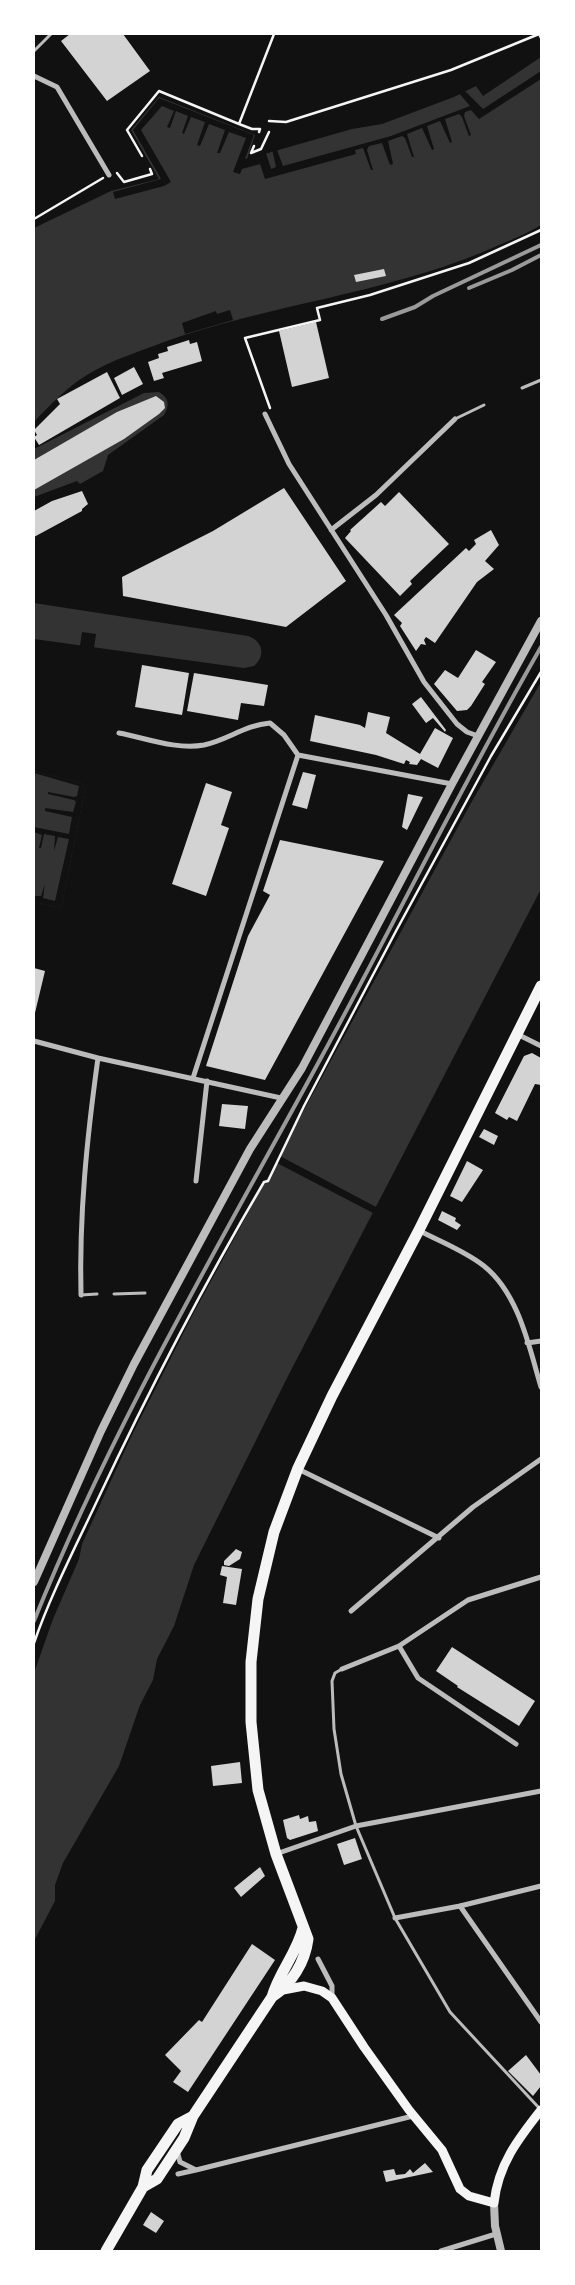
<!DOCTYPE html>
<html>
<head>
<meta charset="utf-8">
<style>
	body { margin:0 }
	#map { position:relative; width:575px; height:2285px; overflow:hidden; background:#111; font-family:"IBM Plex Serif",serif }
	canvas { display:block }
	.frame { position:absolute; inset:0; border:35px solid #fff; pointer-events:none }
</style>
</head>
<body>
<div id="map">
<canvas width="575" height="2285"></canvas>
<div class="frame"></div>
</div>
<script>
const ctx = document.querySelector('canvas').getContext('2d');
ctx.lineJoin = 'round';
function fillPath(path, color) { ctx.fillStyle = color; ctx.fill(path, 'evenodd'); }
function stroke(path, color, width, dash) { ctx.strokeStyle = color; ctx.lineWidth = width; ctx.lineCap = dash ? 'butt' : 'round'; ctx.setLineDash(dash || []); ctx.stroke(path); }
fillPath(new Path2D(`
	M541 57V225C523 236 503 243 483 252 381 294 268 305 164 342 138 352 111 360 87 375 67 387 50 405 34 422V228L111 191 159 179 131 130 159 97 255 135 247 159 352 129 382 124 454 97 476 86 483 96Z
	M159 392C169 398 170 405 164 415L108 455 103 471 80 484 77 481 34 497V449L144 393Z
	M34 603 248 636C263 641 266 656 254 666L244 668 34 639Z
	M541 682V889L288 1376 194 1565 174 1626 157 1659 153 1680 140 1705 119 1766 63 1863 55 1885V1901L34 1941V1673L53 1619 79 1559 82 1544 131 1437 192 1316 471 803Z
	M34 771 82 783 85 790 61 908 34 902Z`), '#333');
fillPath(new Path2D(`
	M541 71V79L479 119 471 110 465 112 464 116 471 135 469 136 462 117 459 114 445 119 452 142 450 143 440 121 427 126 434 149 432 150 422 128 407 134 414 157H412L405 138 402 136 388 141 393 164 390 165 382 143 369 146 367 150 373 170H371L363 148 355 150 356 154 265 179 260 164 242 169 240 174 233 172 246 138 229 132 220 153H217L225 130 209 124 200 146 197 145 205 122 191 117 184 134 182 133 188 116 176 111 170 128 167 127 174 111 162 106 141 130 171 182 164 186 115 199 113 192 161 179 133 130 159 98 254 135 245 159 266 153 271 169 276 167 272 149 276 147 283 166 391 136 470 106 458 92 463 89 483 109Z
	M230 310 233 320 185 334 182 323 216 311 217 314Z
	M82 632 96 634 94 648 80 646Z
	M34 771 82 783 85 790 61 908 34 902V896H41L45 884 43 898 55 901 69 839 58 837 54 851 55 836 44 834 41 848H39L42 835 34 832V827L69 834 72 817 45 811V808L73 812 76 802 74 800 48 794V792L74 797 77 796 79 786 34 773Z
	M278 1155 378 1208 375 1214 277 1163 267 1179 265 1178Z`), '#111');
fillPath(new Path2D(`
	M70 34H123L150 71 107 101 61 41Z
	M384 269 386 276 356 282 354 275Z
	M316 322 329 378 292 387 279 331Z
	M189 340 190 344 197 342 202 361 162 373 164 378 154 381 148 362 159 358 158 354 168 351 167 347Z
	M134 367 143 384 122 395 114 378Z
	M107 372 120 398 39 445 34 437 37 435 34 430 60 404 57 399Z
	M156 396 164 402 165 408 159 414 124 439 34 490V460L117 412Z
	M284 488 346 581 286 627 123 596 122 577 213 531Z
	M82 491 88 504 82 509V511L34 537V511L52 501Z
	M399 492 449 544 410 581 412 584 400 596 345 538 351 531 350 530 381 502 385 506Z
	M491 530 499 545 485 561 494 569 477 582 435 643 426 637 424 640 426 645 421 644 416 651 400 626 402 623 394 615 466 548 469 551 476 544 474 540Z
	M476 650 496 662 482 682 485 684 471 706 467 710 457 711 434 684 445 670 458 678Z
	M142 665 189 673 182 715 135 707Z
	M194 673 268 685 264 706 241 703 238 720 187 711Z
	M421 697 446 730 445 732 433 718 426 723 412 704Z
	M368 712 390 717 386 733 420 754 435 728 453 738 438 768 421 759 417 765 409 764 410 762 406 760 404 764 376 755 310 741 315 715 360 725 365 728Z
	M303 772 316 775 307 809 292 805Z
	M206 783 232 792 221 825 229 828 206 896 172 884Z
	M408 794 423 797 407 830 402 827Z
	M280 840 384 861 265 1080 206 1066 248 936 270 895 263 891Z
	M34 968 45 971 34 1017Z
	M532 1053 541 1058V1085L535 1084 517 1121 509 1117 507 1120 495 1113 524 1056Z
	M222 1104 248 1106 245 1129 219 1126Z
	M484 1129 498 1136 494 1145 479 1137Z
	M467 1161 483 1170 462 1202 450 1196Z
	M442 1211 456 1218 455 1221 461 1225 457 1230 438 1220Z
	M236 1549 242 1552 240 1559 229 1566 224 1565V1561Z
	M222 1566 242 1569 236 1605 223 1603 227 1577 220 1575Z
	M452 1647 535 1701 519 1726 457 1687 458 1686 436 1671Z
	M240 1762 242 1783 213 1786 211 1766Z
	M299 1815 300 1819 308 1816 309 1822 316 1821 318 1831 290 1840 287 1838 283 1820Z
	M355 1838 362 1859 344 1865 337 1844Z
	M260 1867 265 1876 241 1897 234 1888Z
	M252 1944 275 1960 188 2092 173 2082 181 2071 165 2055 199 2020 202 2022Z
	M526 2055 541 2075V2086L533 2096 508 2071Z
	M425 2163 433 2172 386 2182 383 2171 394 2169 396 2175 405 2174 410 2169 413 2173Z
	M151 2212 164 2221 156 2233 143 2225Z`), '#d3d3d3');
stroke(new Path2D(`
	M269 121 286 122 451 70 539 34 541 38
	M239 124 274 34
	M254 146 251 153 261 149 269 132
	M142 156 127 130 159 91 239 124 252 129H260L259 132
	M117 173 124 182 152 174 150 169
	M34 219 103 178
	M270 408 245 338 320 320 317 308 370 295 469 263 541 230
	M34 1643C51 1594 75 1548 97 1501 148 1392 203 1286 264 1182L268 1181 304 1106 396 931 491 756 541 672`), '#f5f5f5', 2.5);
stroke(new Path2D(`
	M34 51 51 34
	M522 388 541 380
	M455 419 484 405
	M114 1294 145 1293
	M81 1295 97 1294
	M342 1669 335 1673 332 1681 334 1729 341 1774 356 1826 395 1918 450 2012 540 2109`), '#bcbcbc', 3);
stroke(new Path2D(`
	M34 76 57 87 109 175
	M265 414 289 464 386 615 424 682 457 724 467 732 478 736
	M331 530 376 495 455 419
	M119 733C146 738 176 750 204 745 228 740 245 725 270 723L284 735 298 755 452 784
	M517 1034 541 1046
	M34 1041 98 1058 281 1098
	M193 1078 298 755
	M196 1181 207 1081
	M420 1231C441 1242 465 1251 484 1266 519 1294 529 1347 541 1387
	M81 1295C79 1215 87 1137 98 1058
	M527 1343 541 1341
	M298 1469 439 1538
	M351 1611 473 1507 541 1459
	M399 1646 418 1678 516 1744
	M342 1669 399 1646 468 1600 541 1577
	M276 1854 356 1826 541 1791
	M460 1906 541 2022
	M395 1918 460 1906 541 1886
	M318 1959 332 1986V1998
	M177 2151 180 2162 196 2170 413 2116
	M178 2174 196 2170
	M441 2251 496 2234`), '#bcbcbc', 5);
stroke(new Path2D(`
	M34 1582 101 1431 134 1364 250 1149 302 1068 452 784 541 621
	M494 2203 495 2226 501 2251`), '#bcbcbc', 8);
stroke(new Path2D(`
	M283 1990 304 1986 322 1991 332 1998 364 2047 409 2110 442 2150 460 2189 469 2196 494 2203C498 2165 518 2139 541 2110`), '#f5f5f5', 9);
stroke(new Path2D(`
	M272 1997C292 1984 305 1962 308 1939L276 1854 258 1790 251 1722V1662L258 1599 274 1532 298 1468 332 1396 419 1230 541 986
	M143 2187 157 2179 184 2138 193 2116 272 1997C279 1972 297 1953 303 1928
	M106 2251 143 2187 147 2170 178 2124 193 2116`), '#f5f5f5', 11);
stroke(new Path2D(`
	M469 288 512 270 541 255
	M382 319 415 307 433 296 541 245
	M34 1621C113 1424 221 1242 322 1056 396 920 464 781 541 647`), '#9a9a9a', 4);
</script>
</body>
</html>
